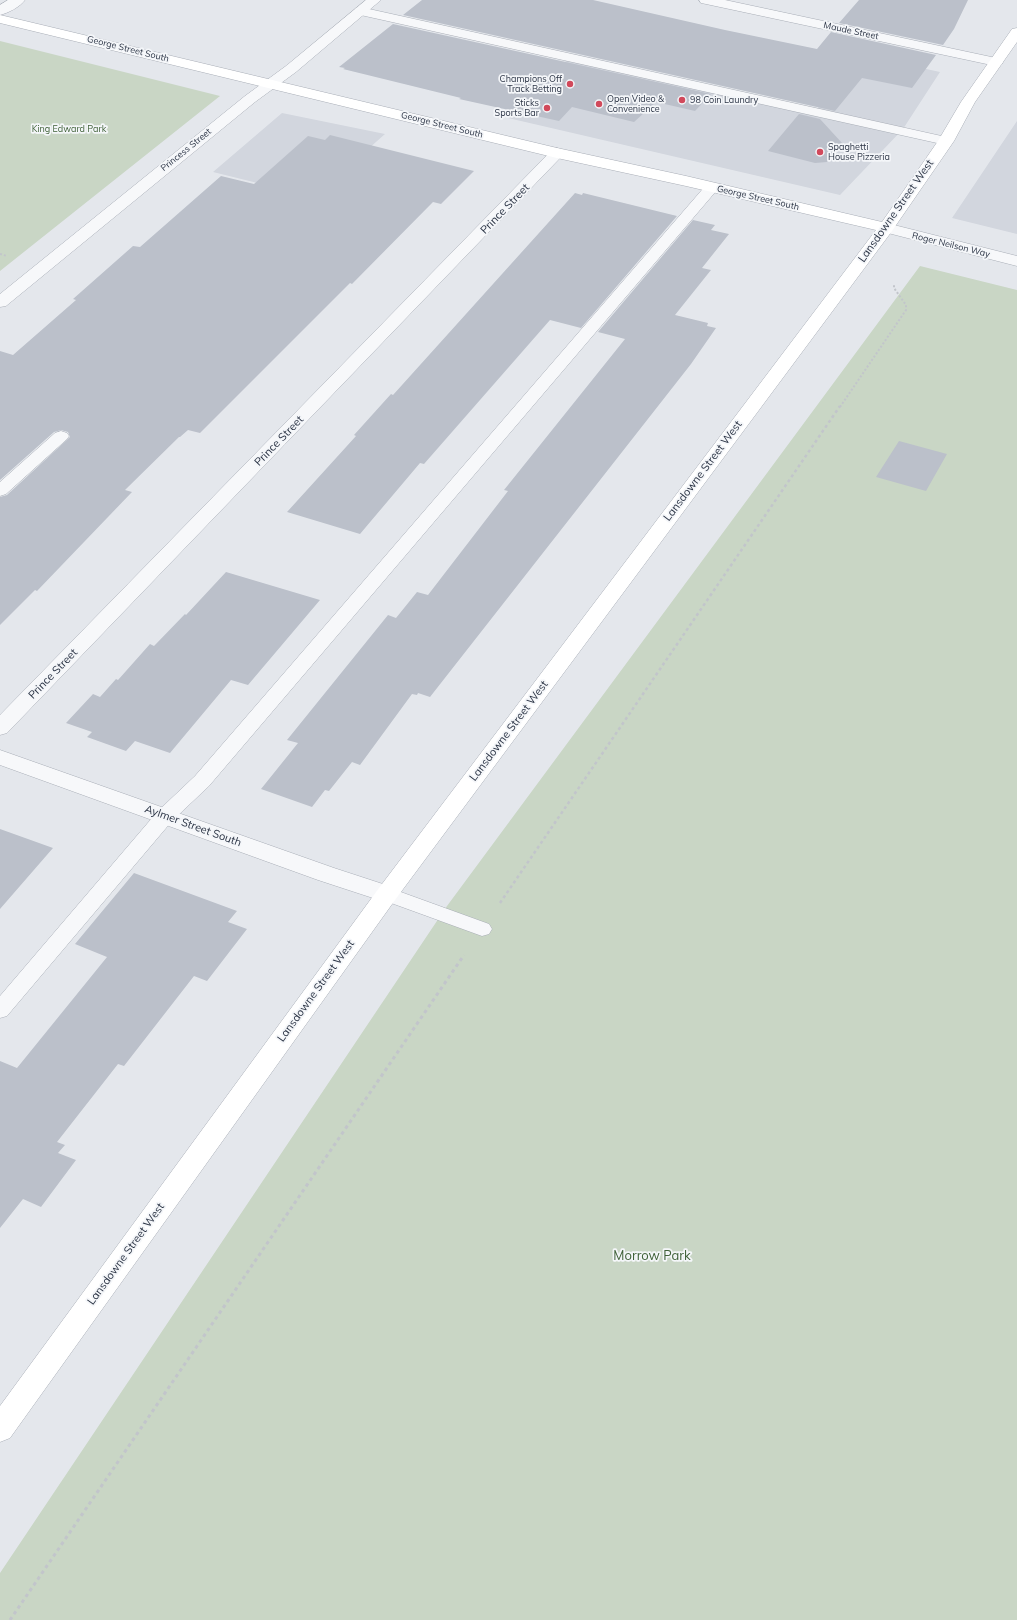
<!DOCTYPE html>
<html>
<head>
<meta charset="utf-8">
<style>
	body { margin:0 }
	canvas { display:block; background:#e4e7ec }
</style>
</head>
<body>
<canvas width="1017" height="1620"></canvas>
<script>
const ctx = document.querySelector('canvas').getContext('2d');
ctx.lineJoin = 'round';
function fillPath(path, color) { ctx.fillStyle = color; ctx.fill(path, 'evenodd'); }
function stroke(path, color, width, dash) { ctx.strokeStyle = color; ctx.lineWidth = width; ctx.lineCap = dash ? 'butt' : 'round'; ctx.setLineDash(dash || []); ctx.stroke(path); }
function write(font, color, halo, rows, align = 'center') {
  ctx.font = font + ' Mulish,sans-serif'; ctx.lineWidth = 3.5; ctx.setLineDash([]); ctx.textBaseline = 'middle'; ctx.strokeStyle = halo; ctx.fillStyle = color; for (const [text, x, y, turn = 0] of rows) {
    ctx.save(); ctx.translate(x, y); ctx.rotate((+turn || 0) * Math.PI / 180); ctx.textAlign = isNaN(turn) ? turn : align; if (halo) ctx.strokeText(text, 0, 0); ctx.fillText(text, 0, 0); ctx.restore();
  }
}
fillPath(new Path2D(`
	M573 54 817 109 862 55 940 72 903 129 840 195 508 118Z
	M282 113 385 134 314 197 213 172Z
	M1017 121V234L952 218Z`), '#d2d6de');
fillPath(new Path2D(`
	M0 41 220 96 0 271Z
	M920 266 1017 290V1620H0V1573L447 906Z`), '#c9d6c5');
fillPath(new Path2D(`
	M422 0H593L725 30 817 49 831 32 936 55 912 88 862 78 835 111 403 15Z
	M859 0H968L954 29 943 45 839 23Z
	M393 24 711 94 695 111 656 102 634 122 572 107 559 121 459 99 461 98 343 69 345 68 339 67Z
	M799 114 820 119 842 143 827 162 815 163 768 151Z
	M330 135 474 171 441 204 433 202 352 284 350 283 200 433 188 430 180 437H179L125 490 132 492 37 591 35 590 0 625V497L7 495 70 437 68 432 61 430 54 432 0 480V351L13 355 76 300 73 299 133 246 140 247 221 176 254 184 308 136 325 140Z
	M575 193 582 195 583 193 677 216 581 328 550 320 424 464 420 463 360 534 287 512 356 436 354 435 391 394 393 395Z
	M693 220 715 225 711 230 729 234 702 268 711 270 675 315 708 323 707 326 716 328 691 364 430 697 418 693 417 695 412 694 360 765 352 762 329 791 325 790 312 807 261 789 298 743 287 740 388 615 396 618 417 592 428 595 508 491 504 490 625 339 598 332Z
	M899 441 947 454 926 491 876 477Z
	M226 572 320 600 248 685 231 680 170 753 135 741 126 751 87 737 92 732 66 723 93 694 100 697 116 679 118 680 150 644 154 646 185 614 186 615Z
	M0 829 53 848 0 909Z
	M134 873 237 911 228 922 247 929 207 981 194 976 124 1066 118 1064 57 1142 65 1145 58 1153 76 1160 41 1207 23 1199 0 1228V1061L17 1068 107 957 75 944Z`), '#bbc0ca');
const lane = new Path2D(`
	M360 7 946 137 951 138 953 141 951 144 946 145 356 14 354 11 356 8Z
	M712 183 717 184 719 187 717 190 209 786 172 821 7 1016 0 1018V996L158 811 195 776 707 184Z
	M61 431 67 433 69 436 67 439 6 494 0 496V482L55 433Z
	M387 887 489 924 492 929 489 934 482 936 380 899 377 894 380 889Z`);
const street = new Path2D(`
	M8 0H25C20 7 8 13 0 15V5Z
	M366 0H381L296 72 255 102 6 306 0 307V294L245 96 286 66Z
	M699 0H725L996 58 1001 59 1003 62 1001 65 996 66 706 4 701 3Z
	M557 148 562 150 565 153 562 156 7 733 0 735V715L552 150Z
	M886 223 1017 256V266L880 231 878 228 880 225Z
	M0 750 334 868 395 888 398 894 395 900 387 902 379 900 318 880 0 765Z`);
const secondary = new Path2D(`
	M0 15 557 148 686 176 882 222 938 141 961 102 1012 29 1017 28V42L975 102 954 141 892 231 395 900 10 1438 0 1442V1406L379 888 876 230 686 186 557 158 0 23Z`);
stroke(lane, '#a9aeb7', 1);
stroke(street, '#a9aeb7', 1);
stroke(secondary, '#a9aeb7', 1);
stroke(new Path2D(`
	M0 254 7 256
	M840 407 906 310V305L894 288V285`), '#c2c5cb', 2, [2, 2]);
stroke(new Path2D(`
	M500 903 840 406`), '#c2c5cb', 2.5, [3, 3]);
stroke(new Path2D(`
	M10 1620 464 955`), '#c2c5cb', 3, [3.5, 3.5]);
fillPath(lane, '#f7f8fa');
fillPath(street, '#f7f8fa');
fillPath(secondary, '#fff');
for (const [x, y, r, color] of [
	[570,84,4,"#d1495b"],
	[682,100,4,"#d1495b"],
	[599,104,4,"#d1495b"],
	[547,108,4,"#d1495b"],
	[820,152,4,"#d1495b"]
]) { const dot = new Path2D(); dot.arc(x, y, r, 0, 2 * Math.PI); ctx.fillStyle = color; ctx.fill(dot); stroke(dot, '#f4f6f9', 1.5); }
write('9px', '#2b3445', '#f4f6f9', [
	["Maude Street",851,31,12],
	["George Street South",128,49,14],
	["George Street South",442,125,14],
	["Princess Street",186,150,-39],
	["George Street South",758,198,13],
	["Roger Neilson Way",951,245,14]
]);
write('9px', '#2b3445', '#f4f6f9', [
	["Champions Off",562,79,"right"],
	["Track Betting",562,89,"right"],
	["Open Video &",607,99],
	["Convenience",607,109],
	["98 Coin Laundry",690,100],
	["Sticks",539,103,"right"],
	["Sports Bar",539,113,"right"],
	["Spaghetti",828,147],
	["House Pizzeria",828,157]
], 'left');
write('9px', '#3f6138', '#f4f6f9', [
	["King Edward Park",69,129]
]);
write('11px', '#2b3445', '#f4f6f9', [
	["Prince Street",505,209,-46],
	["Lansdowne Street West",896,211,-55],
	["Prince Street",279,441,-46],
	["Lansdowne Street West",703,471,-53],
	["Prince Street",53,674,-46],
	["Lansdowne Street West",509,731,-53],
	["Aylmer Street South",193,826,20],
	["Lansdowne Street West",316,991,-54],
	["Lansdowne Street West",126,1254,-54]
]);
write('13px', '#3f6138', '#f4f6f9', [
	["Morrow Park",652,1256]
]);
</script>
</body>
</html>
